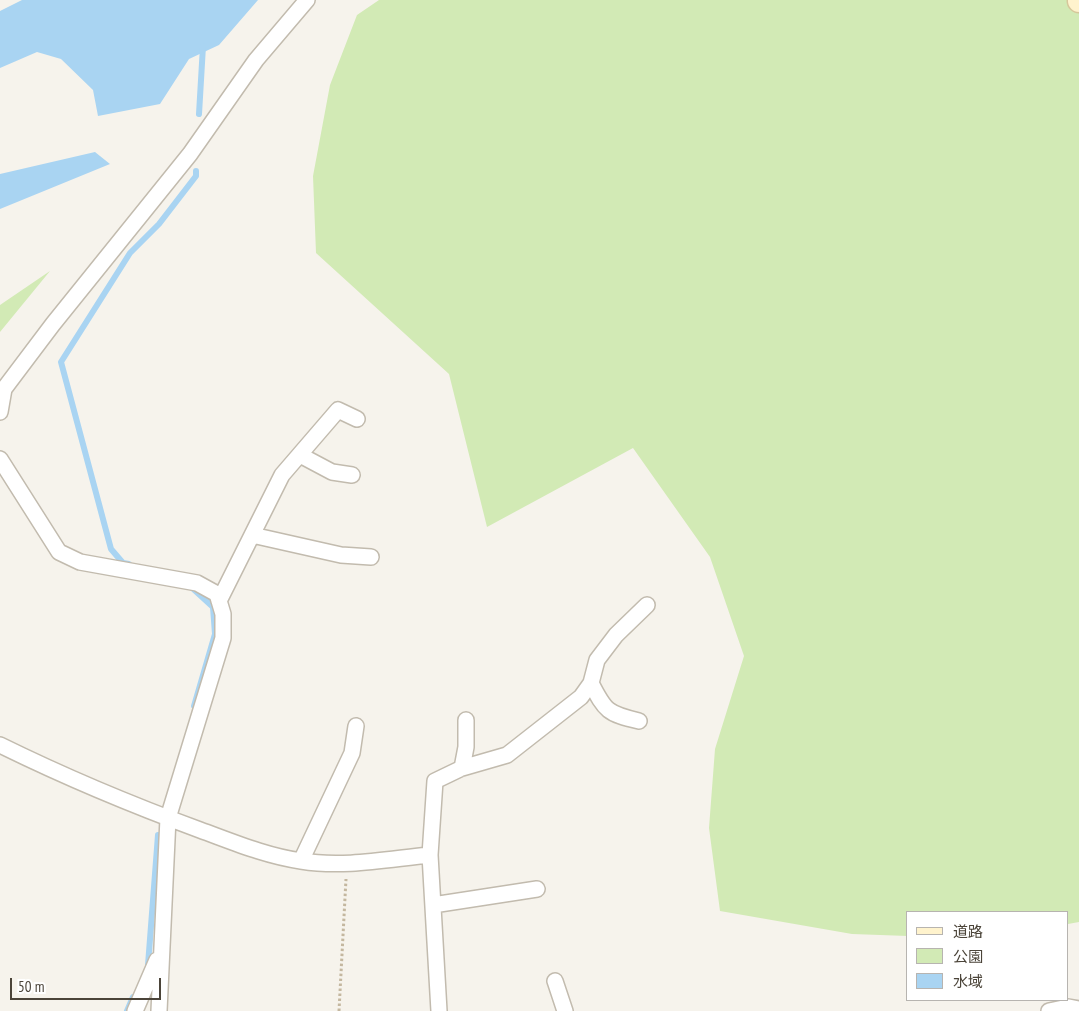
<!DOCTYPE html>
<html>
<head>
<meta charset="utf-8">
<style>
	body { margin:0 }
	#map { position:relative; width:1079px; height:1011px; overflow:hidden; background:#f6f3ec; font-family:"PT Sans Narrow","Noto Sans JP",sans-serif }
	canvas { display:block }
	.legend { position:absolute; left:906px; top:911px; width:162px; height:90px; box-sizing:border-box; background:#fff; border:1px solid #b7b4b0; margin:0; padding:6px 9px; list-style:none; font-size:15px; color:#4b4439 }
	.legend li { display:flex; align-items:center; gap:10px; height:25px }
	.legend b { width:25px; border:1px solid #b7b4b0 }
	.scale { position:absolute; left:10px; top:978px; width:151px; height:22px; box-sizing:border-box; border:2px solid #4b4439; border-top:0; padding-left:6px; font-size:15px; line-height:18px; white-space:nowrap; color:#4b4439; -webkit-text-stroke:4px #fff; paint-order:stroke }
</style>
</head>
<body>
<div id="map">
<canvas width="1079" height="1011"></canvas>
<ul class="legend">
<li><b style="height:6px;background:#fff3cd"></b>道路</li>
<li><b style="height:14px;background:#d2eab5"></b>公園</li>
<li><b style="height:14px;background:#a9d4f2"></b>水域</li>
</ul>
<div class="scale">50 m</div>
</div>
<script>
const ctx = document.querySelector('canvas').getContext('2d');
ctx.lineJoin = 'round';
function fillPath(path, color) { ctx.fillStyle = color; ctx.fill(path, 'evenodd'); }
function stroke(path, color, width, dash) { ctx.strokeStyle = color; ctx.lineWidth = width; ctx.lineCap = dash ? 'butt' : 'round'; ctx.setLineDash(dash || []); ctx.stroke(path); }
fillPath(new Path2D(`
	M379 0H1079V922L1068 924V912H908V936L852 934 720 911 709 828 715 749 744 656 710 557 633 448 487 527 449 374 316 253 313 176 330 85 357 15Z
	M50 271 0 332V305Z`), '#d2eab5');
fillPath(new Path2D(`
	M22 0H258L219 45 189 59 160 104 98 116 93 90 61 59 37 52 0 68V11Z
	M95 152 110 164 0 209V174Z`), '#a9d4f2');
stroke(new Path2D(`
	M199 114 203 46
	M129 564 123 563 111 549 61 362 130 253 159 224 196 176V171
	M189 585 213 607 215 634 194 706
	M148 965 158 835
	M127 1011 133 997`), '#a9d4f2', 6);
const street = new Path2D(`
	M0 412 4 389 53 324 190 154 256 60 307 0
	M300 455 332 472 352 475
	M0 459 59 552 80 562 197 583 217 594 223 614V638L168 818 159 1011
	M252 535 341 555 371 557
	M219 601 282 475 338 410 357 419
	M591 683C605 711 608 714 639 721
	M0 745C65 777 132 805 200 830 233 842 266 856 301 861 344 868 388 859 430 855L439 1011
	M462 768 466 747V720
	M430 855 435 781 462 768 507 755 581 697 591 683 597 660 616 635 647 605
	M301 861 352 753 356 726
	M433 905 537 889
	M555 981 565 1011
	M135 1011 157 960
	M1049 1011 1068 1007 1079 1009`);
const secondary = new Path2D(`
	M1079 0V1`);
stroke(street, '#c2bbae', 18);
stroke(secondary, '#d6c79b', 25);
stroke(new Path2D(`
	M339 1011 346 879`), '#c4b79f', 3, [2.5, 2.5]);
stroke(street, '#fff', 15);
stroke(secondary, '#fff3cd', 22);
</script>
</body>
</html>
